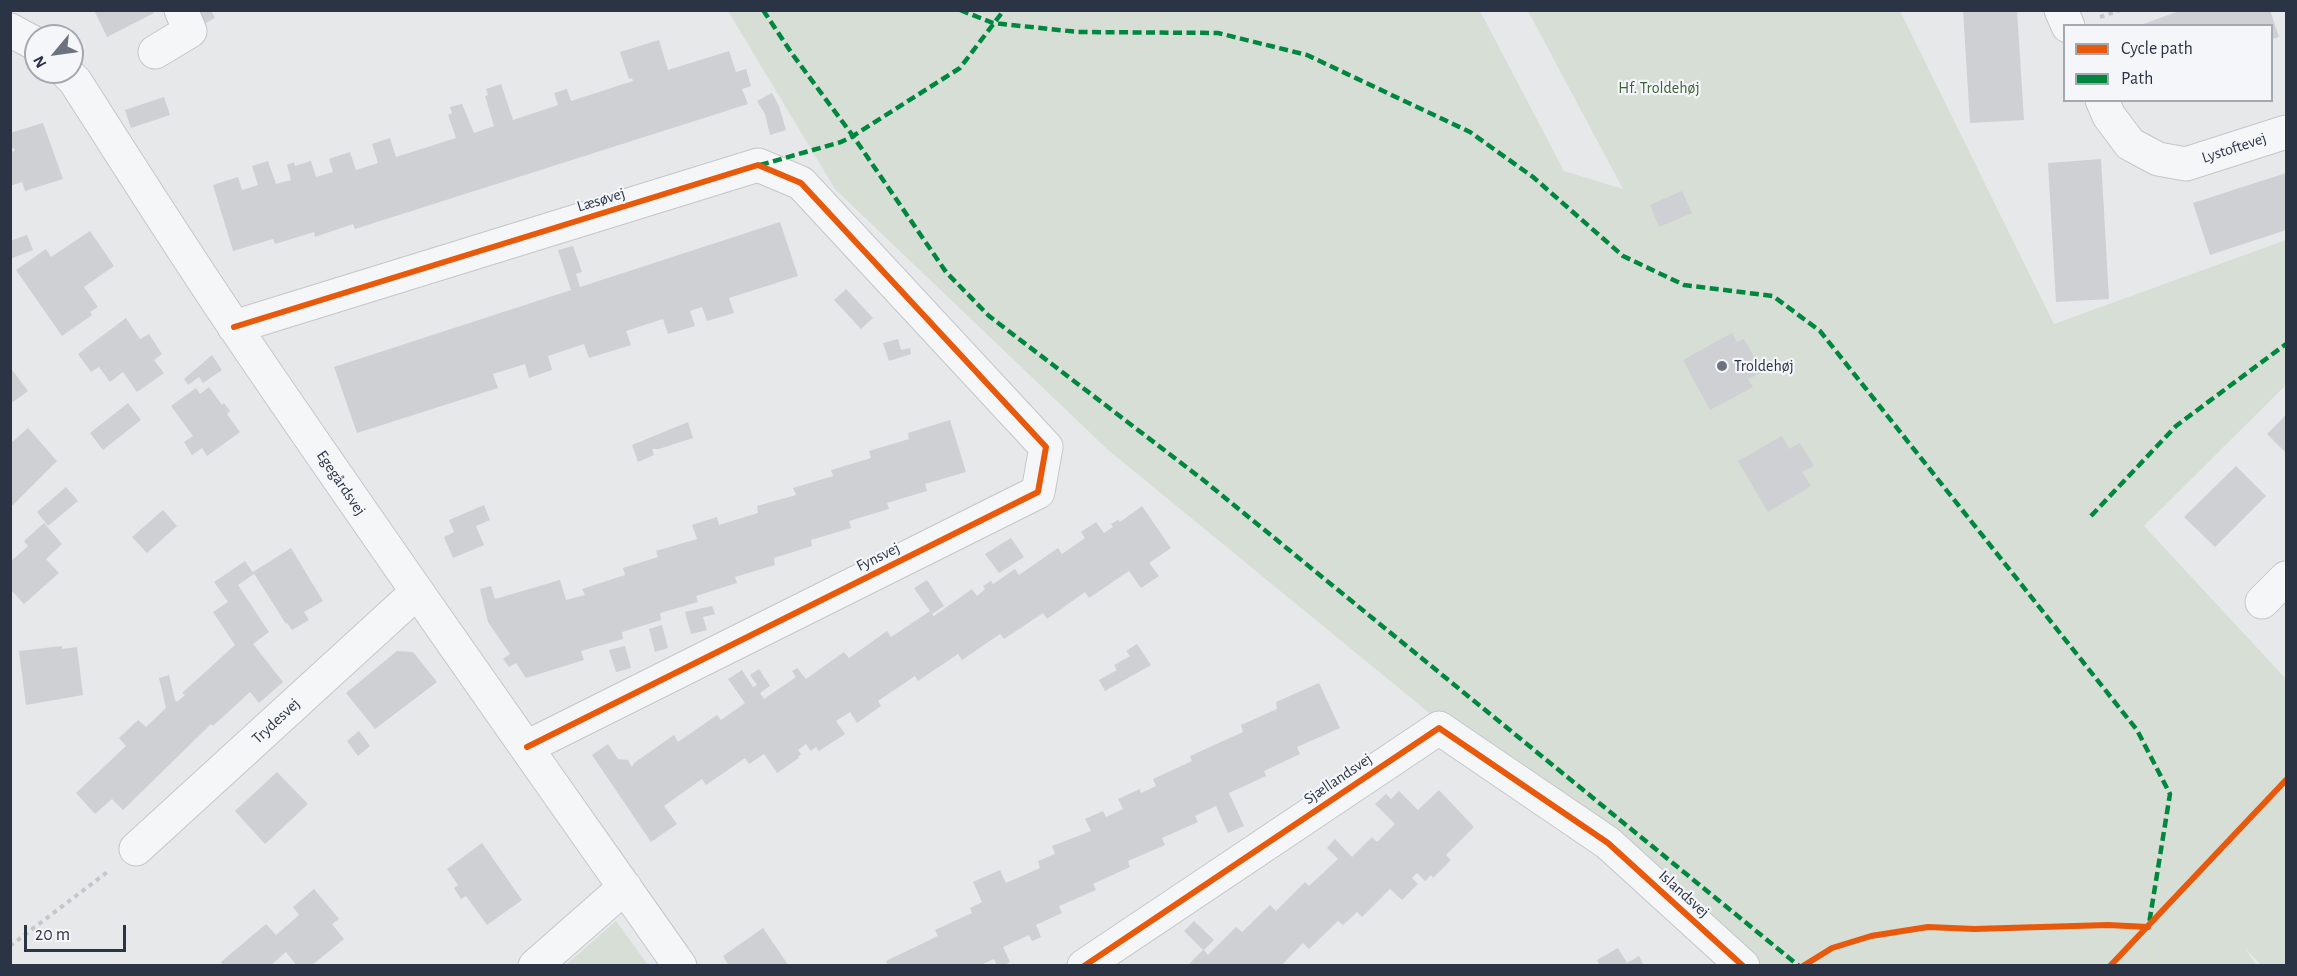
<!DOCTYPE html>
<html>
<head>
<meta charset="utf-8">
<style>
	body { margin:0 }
	#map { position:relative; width:2297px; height:976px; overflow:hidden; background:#e6e8ea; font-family:"Alegreya Sans",sans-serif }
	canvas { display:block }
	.frame { position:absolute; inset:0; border:12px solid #2b3445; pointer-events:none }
	.legend { position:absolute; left:2063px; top:24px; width:210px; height:78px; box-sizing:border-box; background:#f4f6f9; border:2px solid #a4a8b1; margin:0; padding:8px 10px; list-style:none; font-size:18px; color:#2b3445 }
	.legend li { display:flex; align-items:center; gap:12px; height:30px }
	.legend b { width:30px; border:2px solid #a4a8b1 }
	.north { position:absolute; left:24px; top:24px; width:60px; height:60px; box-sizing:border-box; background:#f4f6f9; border:2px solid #a4a8b1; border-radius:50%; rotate:241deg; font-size:16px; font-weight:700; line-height:24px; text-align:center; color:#2b3445 }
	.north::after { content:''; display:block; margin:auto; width:21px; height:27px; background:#6c737f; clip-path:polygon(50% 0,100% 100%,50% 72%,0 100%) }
	.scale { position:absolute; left:24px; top:925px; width:102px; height:27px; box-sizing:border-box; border:3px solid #2b3445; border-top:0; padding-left:8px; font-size:18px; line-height:21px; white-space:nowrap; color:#2b3445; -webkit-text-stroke:4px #f4f6f9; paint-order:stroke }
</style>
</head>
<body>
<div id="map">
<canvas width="2297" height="976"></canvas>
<div class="frame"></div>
<ul class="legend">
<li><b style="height:8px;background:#e8590c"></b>Cycle path</li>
<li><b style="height:8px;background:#00873e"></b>Path</li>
</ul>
<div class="north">N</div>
<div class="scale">20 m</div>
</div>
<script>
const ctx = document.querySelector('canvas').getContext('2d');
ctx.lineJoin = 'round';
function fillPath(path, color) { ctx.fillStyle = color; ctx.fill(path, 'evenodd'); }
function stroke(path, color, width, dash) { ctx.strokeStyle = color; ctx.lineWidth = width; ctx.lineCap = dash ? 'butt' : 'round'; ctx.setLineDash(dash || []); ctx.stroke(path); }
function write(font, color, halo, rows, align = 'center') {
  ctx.font = font + ' "Alegreya Sans",sans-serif'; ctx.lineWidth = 4.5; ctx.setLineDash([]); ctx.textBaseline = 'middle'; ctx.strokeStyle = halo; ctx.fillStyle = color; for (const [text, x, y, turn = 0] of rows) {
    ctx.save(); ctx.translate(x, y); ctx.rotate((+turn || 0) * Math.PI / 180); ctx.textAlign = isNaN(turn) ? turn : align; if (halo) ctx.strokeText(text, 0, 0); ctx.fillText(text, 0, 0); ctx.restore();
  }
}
fillPath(new Path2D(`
	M728 11H1480L1564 171 1623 189 1528 11H1900L2054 324 2286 240V385L2144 526 2286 679V965H2261L2245 948 2256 965H1737L1107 449 835 189Z
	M616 921 648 965H566Z`), '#d6ded6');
fillPath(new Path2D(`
	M94 10H152L154 13 107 37Z
	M190 10H211L215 18 198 27Z
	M1963 10H2017L2024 120 1970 123Z
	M2182 10H2270L2279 37 2272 39V26H2138Z
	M659 40 668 70 729 51 736 72 746 69 751 86 742 89 748 104 355 229 353 224 315 237 314 232 275 244 273 239 233 251 213 185 238 177 242 190 258 185 252 166 268 161 276 184 291 180 287 165 294 162 295 166 311 161 316 177 333 172 329 159 350 152 356 170 378 163 372 144 390 138 396 157 456 138 448 115 452 113 450 107 462 104 474 133 494 126 485 96 488 95 486 89 501 84 513 120 558 105 554 93 567 89 571 101 633 81 632 78 629 79 620 52Z
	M772 93 779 106 786 130 770 135 765 114 757 101Z
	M164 97 170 115 131 128 125 110Z
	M43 123 63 179 25 191 22 182 10 186V152L15 151 14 148 10 149V133Z
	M2101 159 2109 299 2056 302 2048 163Z
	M2286 173V230L2210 255 2193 203Z
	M1682 191 1692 213 1659 227 1650 205Z
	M780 222 798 276 729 298 734 313 707 321 702 307 690 311 695 326 668 334 663 319 626 331 631 345 589 358 584 344 548 356 552 370 529 378 525 364 493 374 498 388 357 433 334 367 571 290 558 250 573 246 582 272 576 274 580 287Z
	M90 231 114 266 84 287 98 307 90 312 92 315 62 336 16 270 46 249 51 257Z
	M27 235 33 250 10 259V241Z
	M846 289 873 318 861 329 834 300Z
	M126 318 140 339 149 334 162 354 154 360 164 373 137 392 123 372 110 382 99 367 91 372 78 354Z
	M1732 333 1737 342 1744 339 1762 372 1748 379 1753 387 1710 410 1683 360Z
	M898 339 901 350 910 348 911 354 889 361 883 343Z
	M212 355 222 370 203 383 199 377 188 385 184 379Z
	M10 367 28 391 10 404Z
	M209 387 222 405 224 403 230 411 227 414 240 432 207 456 202 448 192 455 184 442 193 436 171 406 196 388 200 394Z
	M128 403 141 420 103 450 90 433Z
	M2286 415V453L2267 434Z
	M950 420 966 472 925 484 927 491 887 503 889 509 849 521 851 528 811 540 812 546 774 558 775 565 735 577 737 583 696 596 698 602 660 613 661 620 622 632 623 639 581 651 584 660 526 678 516 663 509 667 503 659 510 654 488 622 480 589 491 586 495 599 560 580 566 600 585 595 582 589 625 575 623 568 658 557 656 551 697 539 692 525 717 517 719 525 758 513 757 506 796 495 793 488 833 476 831 470 871 458 869 451 909 439 908 433Z
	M688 422 693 438 659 449H652L654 455 638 462 632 445Z
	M28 428 57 461 10 508V444Z
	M1782 436 1789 449 1800 443 1814 466 1802 472 1811 486 1768 512 1738 461Z
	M2236 466 2266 496 2215 547 2184 517Z
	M66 487 78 501 48 526 37 512Z
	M484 505 490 520 476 526 484 545 453 558 444 537 454 532 449 520Z
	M1142 506 1171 548 1149 563 1159 576 1141 588 1129 571 1089 598 1085 592 1047 619 1043 613 1004 639 1000 634 962 660 958 654 918 681 915 676 878 701 881 706 857 723 850 712 836 721 845 734 819 751 816 747 811 751 806 744 798 750 801 754 798 757 799 758 777 773 764 754 749 764 745 758 706 785 702 779 664 806 677 824 651 842 592 755 608 744 618 759 628 760 632 767 634 763 674 735 678 742 717 715 721 720 745 703 728 679 742 670 753 687 757 685 750 675 759 669 770 686 760 693 764 699 796 677 792 671 797 668 806 679 844 652 849 658 887 631 891 637 930 611 914 588 927 580 944 606 932 614 934 616 972 589 977 596 985 589 983 586 991 581 993 584 1015 569 1019 575 1058 548 1062 554 1085 538 1081 532 1096 522 1104 533 1113 527 1111 524 1118 520 1120 522Z
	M163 510 177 526 147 553 132 537Z
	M44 523 62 544 46 559 59 573 24 604 10 589V562L28 546 24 541Z
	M1011 538 1024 557 999 573 985 554Z
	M291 548 323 601 304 612 309 620 292 630 287 623 286 624 253 572Z
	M245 561 254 574 238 585 269 632 253 644 283 682 259 703 250 692 213 726 211 724 123 810 112 799 95 814 76 793 126 746 119 738 138 720 146 727 166 708 159 678 169 675 175 700 177 702 185 695 182 693 235 645 213 612 228 602 214 582Z
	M712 606 715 614 703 617 707 630 691 634 685 612Z
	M662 625 668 648 655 652 649 629Z
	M1137 644 1151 665 1105 691 1099 680 1117 670 1114 665 1130 656 1126 651Z
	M62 646V649L77 647 83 695 26 705 19 651Z
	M625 646 631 668 616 672 609 650Z
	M397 651 413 652 437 682 375 729 346 693Z
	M1319 683 1340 728 1297 747 1300 754 1264 771 1266 776 1229 793 1244 826 1228 833 1216 806 1195 816 1198 822 1162 838 1165 845 1128 861 1130 867 1093 884 1096 890 1059 906 1062 913 1036 925 1041 937 1032 941 1029 935 1003 947 1010 962 1003 966H997L994 959 978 966H888L886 961 938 936 935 930 972 913 970 908 982 902 973 882 1000 870 1006 883 1040 868 1038 861 1055 854 1052 846 1091 831 1085 819 1103 811 1106 817 1123 809 1118 799 1140 789 1141 793 1156 786 1153 779 1192 761 1190 756 1243 732 1241 725 1277 709 1276 702Z
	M359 731 370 746 358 756 347 741Z
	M277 772 308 804 265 844 235 811Z
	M1439 790 1474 827 1446 855 1451 860 1433 878 1431 875 1425 881 1417 873 1412 878 1418 884 1402 900 1390 889 1362 917 1357 912 1343 925 1338 921 1309 949 1303 943 1281 966H1187L1203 950 1184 931 1194 921 1214 940 1204 950 1208 955 1236 927 1242 932 1270 905 1276 911 1305 882 1309 886 1338 859 1327 848 1335 839 1352 857 1372 837 1377 842 1395 824 1375 804 1386 794 1391 799 1399 791 1418 810Z
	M482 843 522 900 487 925 466 896 461 899 454 888 458 885 447 869Z
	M314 889 339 919 332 924 344 939 311 966H297L286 952 270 966H224L221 962 266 924 276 935 299 915 293 907Z
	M763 928 789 966H729L723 956Z
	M1618 948 1627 963 1639 956 1644 966H1600L1597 960Z`), '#ced0d3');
const minor = new Path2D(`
	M2061 10 2068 26
	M10 30 36 44
	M155 52 190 31 181 10
	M66 72 75 81C128 164 181 248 236 329 381 543 531 754 680 966
	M2102 100 2109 116 2130 144 2158 159 2186 164 2286 132
	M234 327 758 165 801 183 1046 447 1038 492 527 747
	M2262 602 2286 578
	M136 849 416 593
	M535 966 625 887
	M1084 966 1439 728 1608 843 1743 966`);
stroke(minor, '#c4c6c8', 35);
stroke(new Path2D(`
	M2100 17 2120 10
	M10 946 110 870`), '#c5c6ca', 4, [4.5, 4.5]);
stroke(minor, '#f5f6f7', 33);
stroke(new Path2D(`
	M763 10 793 55 853 136 946 272 989 316 1202 479 1799 966
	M960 10 993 23 1078 32 1218 33 1307 55 1470 132 1533 177 1623 256 1684 285 1773 296 1820 331 2137 730 2170 794 2149 924
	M760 165 841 142 853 136 960 68 1004 10
	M2091 516 2176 426 2286 344`), '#00873e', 4.5, [9, 4.5]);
stroke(new Path2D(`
	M234 327 758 165 801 183 1046 447 1038 492 527 747
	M1084 966 1439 728 1608 843 1743 966
	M1803 966 1832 948 1871 936 1928 927 1974 929 2108 925 2148 927
	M2110 966 2286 780`), '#e8590c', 6);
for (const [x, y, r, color] of [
	[1722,366,6,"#6c737f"]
]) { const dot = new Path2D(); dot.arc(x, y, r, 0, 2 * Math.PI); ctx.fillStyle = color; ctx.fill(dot); stroke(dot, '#f4f6f9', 2); }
write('16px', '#3f6138', '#f4f6f9', [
	["Hf. Troldehøj",1659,88]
]);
write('16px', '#2b3445', '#f4f6f9', [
	["Lystoftevej",2234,148,-18],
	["Læsøvej",601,200,-17],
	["Egegårdsvej",341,483,56],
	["Fynsvej",878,557,-26],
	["Trydesvej",276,721,-43],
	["Sjællandsvej",1338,779,-34],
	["Islandsvej",1684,894,42]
]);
write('16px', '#2b3445', '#f4f6f9', [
	["Troldehøj",1734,366]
], 'left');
</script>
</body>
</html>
